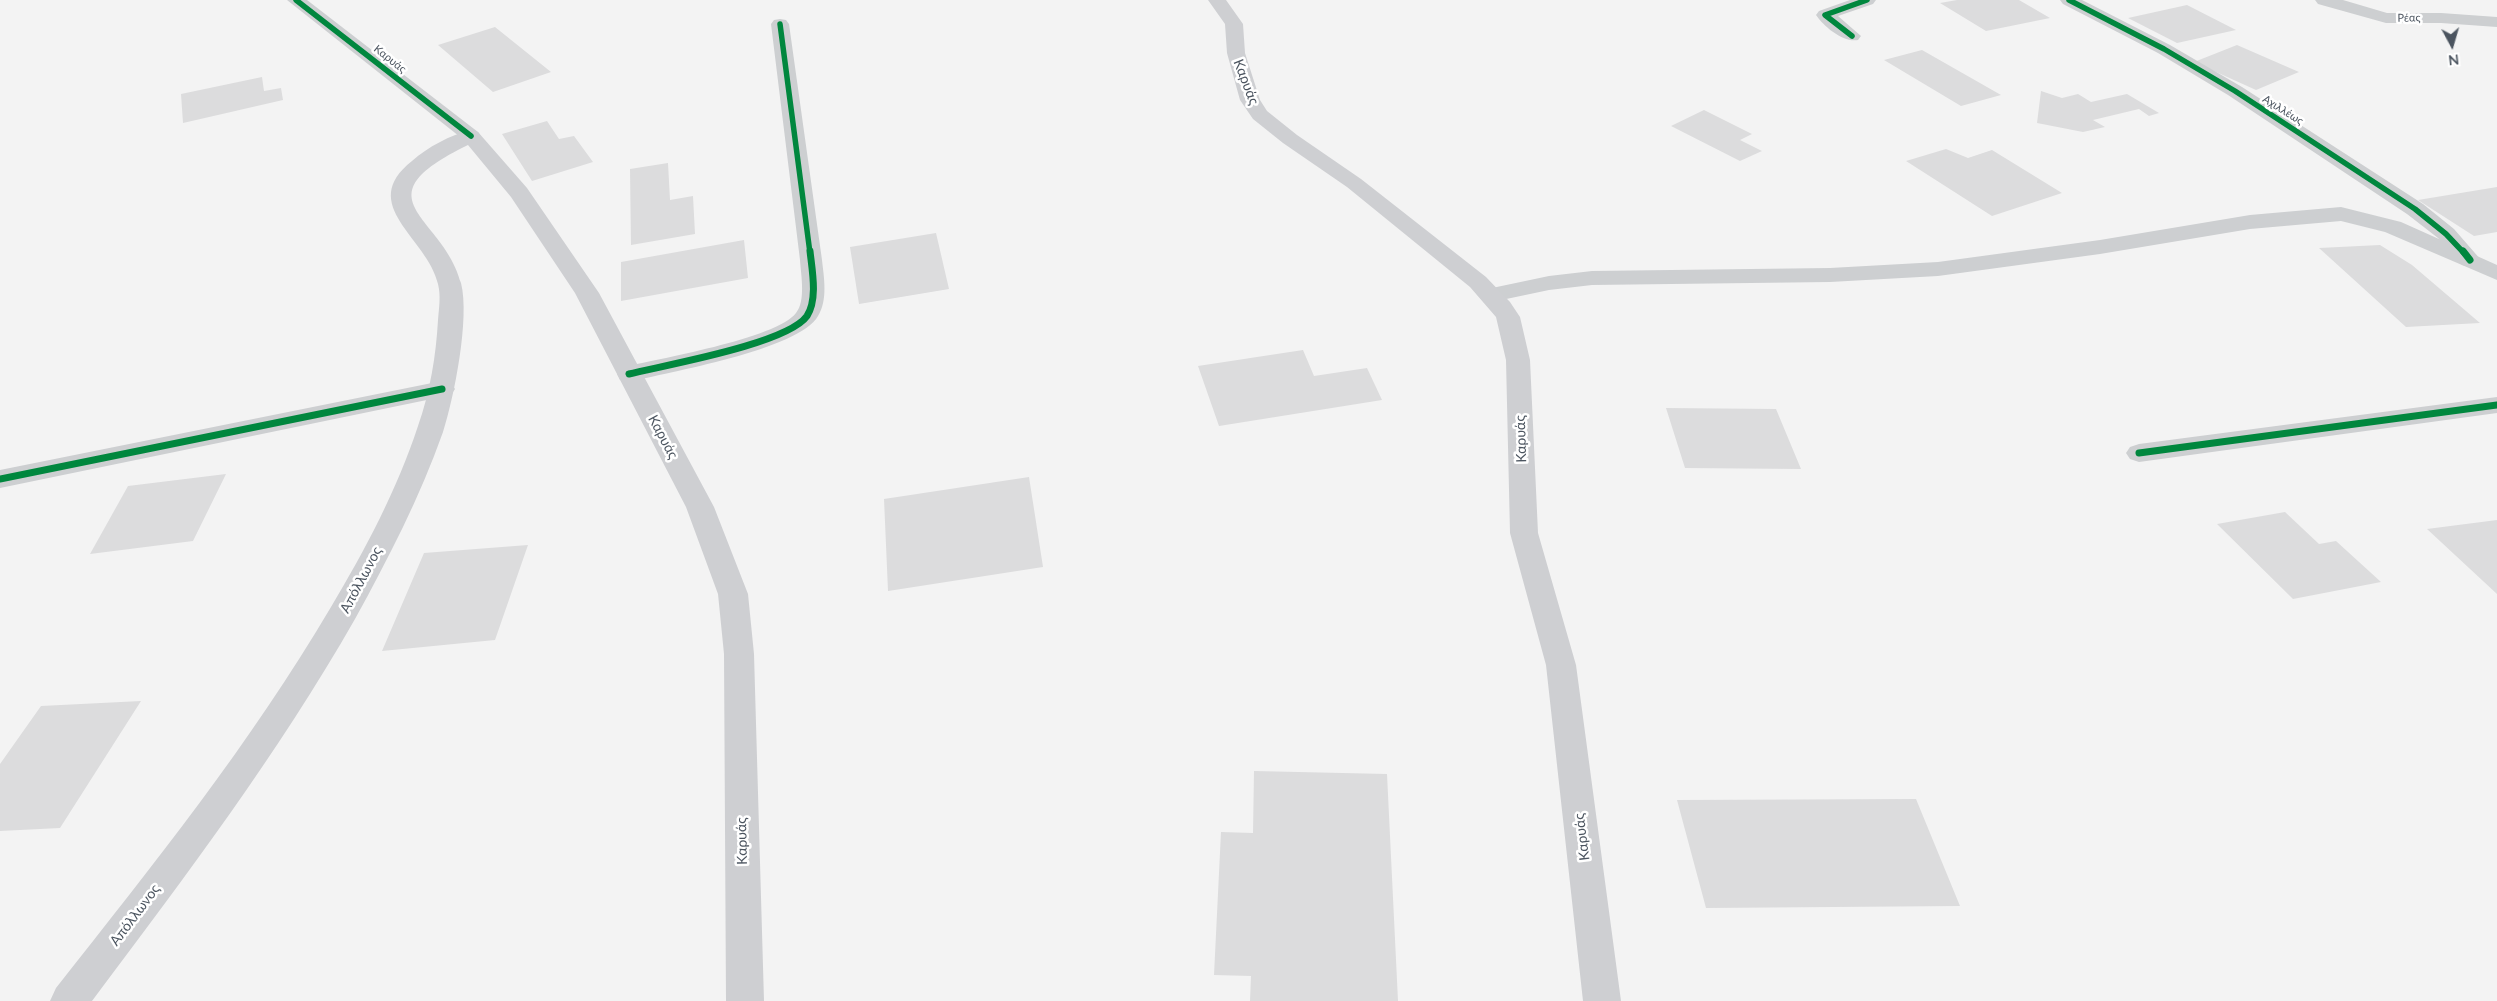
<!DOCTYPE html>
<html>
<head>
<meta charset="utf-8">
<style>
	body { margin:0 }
	#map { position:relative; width:2497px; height:1001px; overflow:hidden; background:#f3f3f3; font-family:Lato,sans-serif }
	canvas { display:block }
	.north { position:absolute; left:2427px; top:20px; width:50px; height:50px; -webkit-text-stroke:4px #fff; paint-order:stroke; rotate:174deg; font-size:14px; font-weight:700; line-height:20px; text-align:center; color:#4b545f }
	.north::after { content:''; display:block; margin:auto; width:18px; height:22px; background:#4b545f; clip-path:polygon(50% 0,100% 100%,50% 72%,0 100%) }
</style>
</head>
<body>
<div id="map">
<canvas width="2497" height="1001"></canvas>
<div class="north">N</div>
</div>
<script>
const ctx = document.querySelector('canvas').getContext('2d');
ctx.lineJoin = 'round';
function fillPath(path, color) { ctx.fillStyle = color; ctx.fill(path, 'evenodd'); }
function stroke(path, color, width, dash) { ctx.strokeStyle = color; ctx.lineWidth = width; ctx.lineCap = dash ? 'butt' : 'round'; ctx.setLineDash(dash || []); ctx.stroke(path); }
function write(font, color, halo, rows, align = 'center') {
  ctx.font = font + ' Lato,sans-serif'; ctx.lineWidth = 5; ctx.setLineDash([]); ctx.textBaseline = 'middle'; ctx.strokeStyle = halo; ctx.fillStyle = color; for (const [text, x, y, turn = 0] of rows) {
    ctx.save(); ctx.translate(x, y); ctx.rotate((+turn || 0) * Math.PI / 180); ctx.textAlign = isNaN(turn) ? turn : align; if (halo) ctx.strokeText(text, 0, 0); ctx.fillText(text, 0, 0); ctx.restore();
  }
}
fillPath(new Path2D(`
	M1957 0H2019L2050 18 1986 31 1940 3Z
	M2187 5 2236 30 2177 43 2128 18Z
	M495 27 551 72 493 92 438 45Z
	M2237 45 2299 72 2256 90 2194 62Z
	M1922 50 2001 95 1961 106 1884 60Z
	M262 77 264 91 281 88 283 100 183 123 181 94Z
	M2041 91 2062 98 2078 94 2091 102 2127 94 2159 113 2149 116 2139 109 2093 120 2105 127 2083 132 2037 123Z
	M1704 110 1752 134 1740 140 1762 151 1740 161 1671 126Z
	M547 121 559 139 574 136 593 162 532 181 502 134Z
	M1946 149 1968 158 1992 150 2062 193 1992 216 1906 161Z
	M668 163 670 200 693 196 695 234 631 245 630 169Z
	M2497 187V232L2474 236 2418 200Z
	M936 233 949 289 859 304 850 247Z
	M744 240 748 278 621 301V262Z
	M2380 245 2412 265 2480 323 2406 327 2319 248Z
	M1303 350 1314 376 1367 368 1382 400 1219 426 1198 366Z
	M1666 408 1776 409 1801 469 1685 468Z
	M226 474 193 541 90 554 128 486Z
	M1029 477 1043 567 888 591 884 499Z
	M2285 512 2319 544 2336 541 2381 582 2293 599 2217 524Z
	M2497 520V594L2427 529Z
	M528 545 495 640 382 651 424 553Z
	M141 701 60 828 0 831V764L41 706Z
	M1254 771 1387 774 1398 1001H1250L1251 976 1214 975 1221 832 1253 833Z
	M1916 799 1960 906 1706 908 1677 800Z`), '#dcdcdd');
fillPath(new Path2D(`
	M2341 207 2401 222 2497 265V280L2385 232 2341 221 2250 229 2100 254 1938 276 1830 282 1592 285 1549 290 1492 302 1484 300 1480 295 1484 290 1492 288 1549 276 1592 271 1830 268 1938 262 2100 240 2250 215Z`), '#cdcfd1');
fillPath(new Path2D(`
	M1850 0H1876L1873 4 1838 16 1861 36 1858 40C1844 43 1824 27 1816 15L1819 11Z
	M2060 0H2082L2170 45 2242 87 2423 204 2454 229 2481 260 2478 265 2470 267 2462 265 2438 238 2407 214 2228 95 2158 53 2063 4Z
	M2315 0H2343L2387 13H2441L2497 17V27L2441 23H2386L2318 4Z
	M780 19 786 20 789 24 822 260C824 278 828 300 818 316 799 350 668 372 629 382L620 380 617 374 620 368C656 359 776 339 796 313 806 301 801 275 800 260L771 24 774 20Z
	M442 381 451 383 455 389 451 395 0 488V470Z
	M2497 397V413L2139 462 2130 459 2126 453 2130 447 2139 444Z`), '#cdcfd1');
fillPath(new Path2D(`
	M287 0H307L478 132 481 136 478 140 471 142 464 140Z`), '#cdcfd1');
fillPath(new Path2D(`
	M1208 0H1226L1243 24 1245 53 1260 100 1267 111 1297 135 1361 179 1486 277 1510 302 1520 317 1530 360 1538 533 1576 665 1621 1001H1583L1546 665 1510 533 1506 360 1496 317 1470 287 1347 187 1283 143 1253 119 1240 100 1227 53 1225 24Z
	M471 130 478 132 527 188 599 293 714 507 748 594 754 654 764 1001H726L724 654 718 594 686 507 575 293 511 197 468 145C355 200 444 215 461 283 470 318 454 398 443 432 420 497 388 559 355 619 278 754 185 877 92 1001H50L56 988C153 865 251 743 331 607 365 550 397 490 418 426 430 392 436 356 438 320 439 308 441 296 438 284 428 238 356 205 412 161 428 147 450 135 471 130Z`), '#cecfd2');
stroke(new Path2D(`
	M296 0 471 136
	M2069 0 2164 49 2235 91 2415 209 2446 234 2464 253
	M780 24 810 253
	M1852 36 1825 15 1867 0`), '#00873e', 5.5);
stroke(new Path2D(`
	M2463 251 2470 260
	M629 374C665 365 787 344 807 316 818 299 812 270 810 251
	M2139 453 2497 405
	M0 479 442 389`), '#00873e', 7);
write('11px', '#4b545f', '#fff', [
	["Ρέας",2409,18,-1],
	["Καρυάς",390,59,38],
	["Αχιλλέως",2283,110,32]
]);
write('14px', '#4b545f', '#fff', [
	["Καρυάς",1246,82,69],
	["Καρυάς",663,437,62],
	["Καρυάς",1521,439,-92],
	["Απόλλωνος",361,580,-62],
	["Καρυάς",1582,837,-97],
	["Καρυάς",742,841,-91],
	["Απόλλωνος",135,915,-53]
]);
</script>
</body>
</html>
